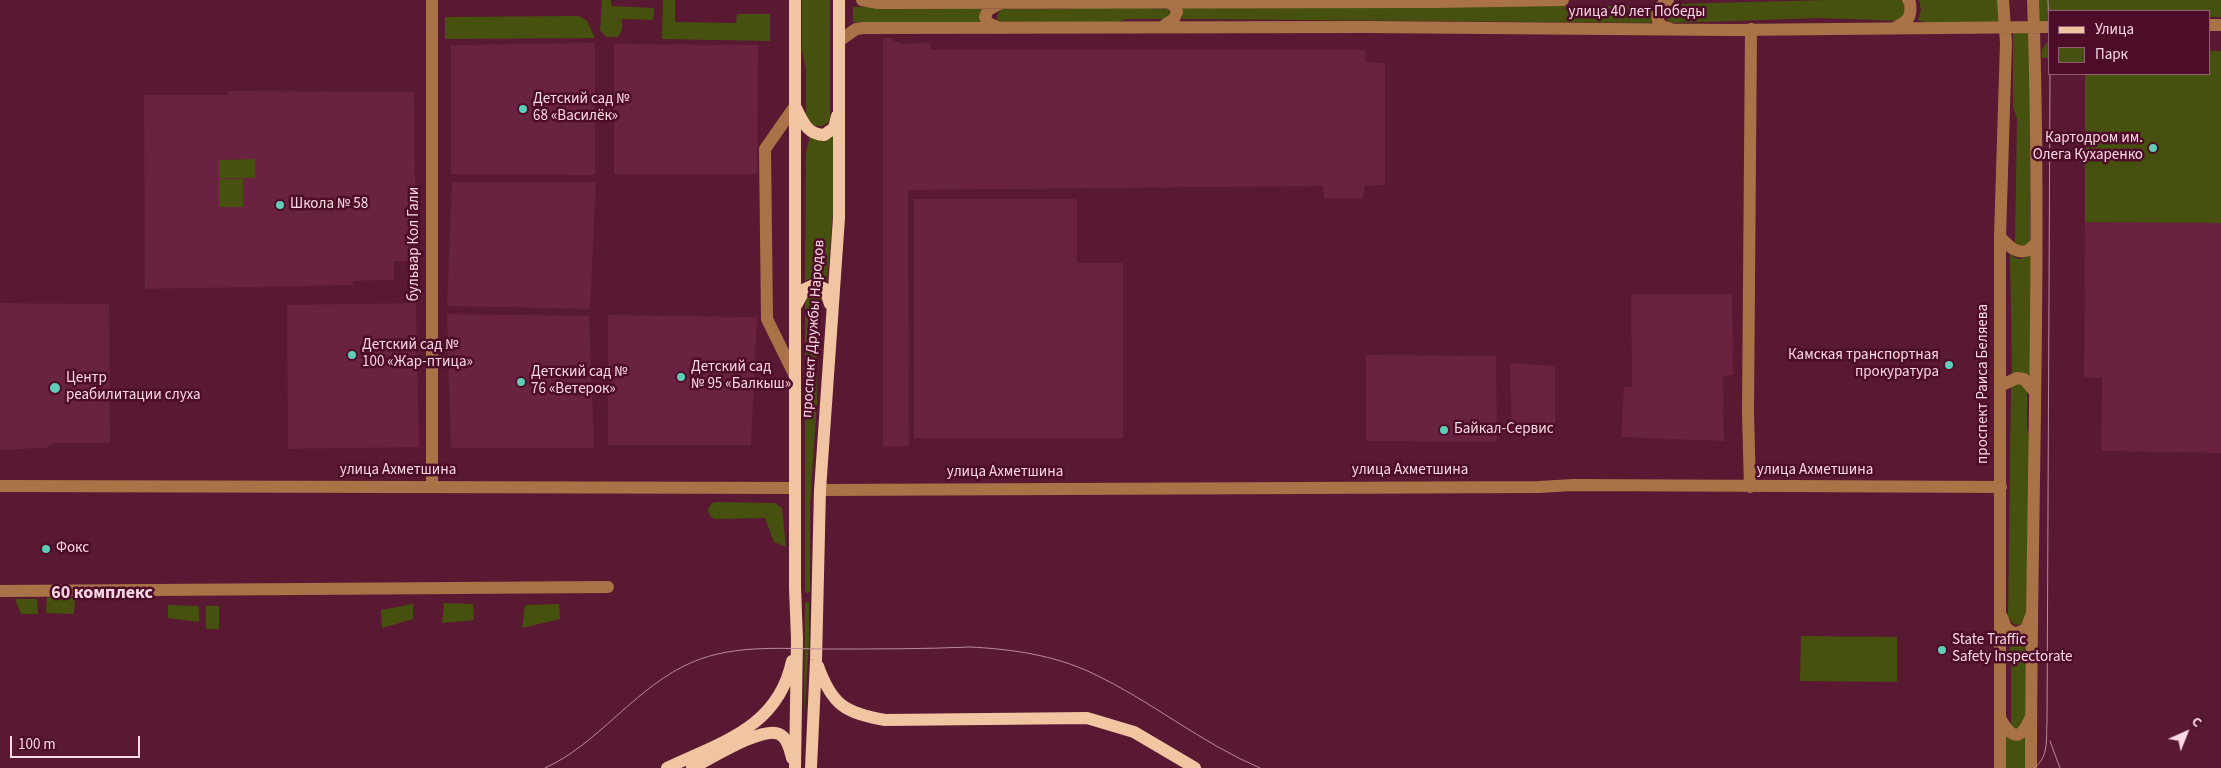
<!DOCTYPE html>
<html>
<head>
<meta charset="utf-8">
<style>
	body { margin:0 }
	#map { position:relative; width:2221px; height:768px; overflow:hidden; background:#591933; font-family:"Source Sans 3",sans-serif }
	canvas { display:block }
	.legend { position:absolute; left:2048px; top:10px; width:162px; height:65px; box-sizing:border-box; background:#4d0d29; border:1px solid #935f74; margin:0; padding:6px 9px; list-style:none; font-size:15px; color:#fcdae4 }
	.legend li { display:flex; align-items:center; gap:10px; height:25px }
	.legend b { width:25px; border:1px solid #935f74 }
	.north { position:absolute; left:2161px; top:708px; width:50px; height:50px; -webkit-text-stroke:4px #4d0d29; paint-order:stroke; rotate:44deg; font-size:14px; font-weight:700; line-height:20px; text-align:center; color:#fcdae4 }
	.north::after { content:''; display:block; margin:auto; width:18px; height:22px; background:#fcdae4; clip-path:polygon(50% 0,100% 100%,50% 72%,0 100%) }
	.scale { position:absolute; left:10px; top:736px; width:130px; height:22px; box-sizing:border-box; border:2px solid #fcdae4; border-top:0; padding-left:6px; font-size:15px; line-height:18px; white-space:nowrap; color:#fcdae4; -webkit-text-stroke:4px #4d0d29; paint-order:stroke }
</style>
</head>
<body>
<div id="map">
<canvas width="2221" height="768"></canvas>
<ul class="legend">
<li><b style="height:6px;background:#f1c4a2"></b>Улица</li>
<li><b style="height:14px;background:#46510f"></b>Парк</li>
</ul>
<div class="north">С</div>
<div class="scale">100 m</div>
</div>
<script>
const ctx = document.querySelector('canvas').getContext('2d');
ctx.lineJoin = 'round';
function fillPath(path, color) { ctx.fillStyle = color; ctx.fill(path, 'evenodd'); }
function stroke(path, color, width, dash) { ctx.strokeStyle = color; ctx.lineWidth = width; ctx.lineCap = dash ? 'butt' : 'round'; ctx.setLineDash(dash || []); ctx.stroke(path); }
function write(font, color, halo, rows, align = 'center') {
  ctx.font = font + ' "Source Sans 3",sans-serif'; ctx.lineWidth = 5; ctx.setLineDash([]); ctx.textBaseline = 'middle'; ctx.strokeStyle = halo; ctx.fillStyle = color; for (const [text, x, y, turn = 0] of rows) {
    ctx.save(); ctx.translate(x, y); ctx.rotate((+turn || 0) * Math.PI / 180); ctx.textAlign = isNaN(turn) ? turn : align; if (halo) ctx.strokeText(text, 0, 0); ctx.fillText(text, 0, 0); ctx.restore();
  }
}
fillPath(new Path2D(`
	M883 38H892L893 42H900L901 44 930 43 931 50H1365L1366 62 1385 63V185L1365 186 1363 198H1324L1323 186 908 190 909 446 883 447Z
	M595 43V175L451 174V45Z
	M614 44 758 45 757 174H614Z
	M228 91 414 92 416 261H394V280L353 281V285L145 289 144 95H227Z
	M452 182H596L590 309 447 306Z
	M914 199H1077V263H1123V438H914Z
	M2085 222 2221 223V453L2101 451 2102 378 2084 377Z
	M1631 294H1732L1733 375 1723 376 1724 441 1621 437 1624 387H1632Z
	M0 303 109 304 110 443H53L46 448 0 450Z
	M416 303 419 447 288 449 287 305Z
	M447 314 589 316 594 448H451Z
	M608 315 757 317 751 445H608Z
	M1366 355 1496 356 1497 442 1366 441Z
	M1510 363 1555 366V435L1512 434Z`), '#692240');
fillPath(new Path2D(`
	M602 0H611V6L654 8 653 20 622 19V29L618 37H606L600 30Z
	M663 0H675V22L736 23 737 14H770V41L662 39Z
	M802 0H830V119C826 127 818 128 811 124L806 115V70L802 49Z
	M1827 0H1901L1906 9 1901 21 1820 18 1674 23 1668 21C1664 14 1666 9 1672 4Z
	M1919 0H2002V24H1931L1918 20 1921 10Z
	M2037 0H2221V17H2210V11H2050V21H2037Z
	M965 6 983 10 984 24 853 22V7Z
	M1087 6 1168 9 1170 15 1166 19H1128L1117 22 1002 23 997 19V15L1001 9H1069Z
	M1181 6H1626L1655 7 1654 23 1182 19Z
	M579 16 587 21 595 38 445 39V17Z
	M2013 33H2030V243L2027 245 2017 246 2015 242 2017 119 2013 107Z
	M2050 39V58H2042V49Z
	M2210 51H2221V223L2085 222V74H2210Z
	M834 135 833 213 827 281 814 277 805 281 806 152 810 136Z
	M255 159V178H219V160Z
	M219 179H243V207H219Z
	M2010 254C2017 261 2023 260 2031 254V378C2025 371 2020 372 2012 376Z
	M815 291 822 295 816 366 817 401 810 505V592L807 593 805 592V304L808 294Z
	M2019 382 2027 387V428L2031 443 2027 619C2023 624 2019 626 2013 624L2008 617 2011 386Z
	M716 502 775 503 782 508 786 547 774 542 765 518 714 519 709 515 708 509 712 503Z
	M47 597 75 598 74 614 46 613Z
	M15 599H37L38 614H21Z
	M805 602H809V643L804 715Z
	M444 603 473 604 474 620 442 623Z
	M413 604V619L382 628 381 610Z
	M559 604 560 619 522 628 525 605Z
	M168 605 199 606V622L168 618Z
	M206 606H219V629H206Z
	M2007 634H2026L2025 725 2020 731 2012 727 2011 723V658Z
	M1801 636 1897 637V682L1800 681Z
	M2006 734 2025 736 2026 768H2006Z`), '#46510f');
stroke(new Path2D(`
	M862 0 878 3 1434 2 1563 0
	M1668 0C1658 7 1654 16 1661 26L1669 28
	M2210 25H2221
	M1162 27 1174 19 1177 12 1174 6 1166 1
	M1896 27C1908 21 1912 17 1910 3L1908 0
	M1000 28 988 23 985 17 988 10 1003 2
	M839 41 856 29 863 28 1366 27 1729 30 2050 27
	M2000 237C2009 246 2016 255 2029 250L2036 243
	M795 376 767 319 765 149 795 106
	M2000 386 2017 378 2024 379 2034 391
	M0 486 795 488
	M432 487V0
	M1750 487 1748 413 1751 29
	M820 490 1539 487 1573 485 2001 487
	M0 591 608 587
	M2002 617 2006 628 2015 634 2026 629 2031 616
	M2000 718C2011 738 2020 742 2030 719
	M2000 768V237L2006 43 2003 0
	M2031 768C2031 512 2042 256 2033 0`), '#aa7347', 12);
stroke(new Path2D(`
	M795 0V588L797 639 795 768
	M796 108C803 122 807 134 824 135L834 128 837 116
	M797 304 805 289 816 284 825 289 830 304
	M818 666C832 705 845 713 885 720L1087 718 1134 732 1195 768
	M667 768C721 742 778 728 792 661
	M692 768C709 760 762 726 779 734 788 738 790 750 792 758
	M811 768 816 660 820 490 839 218V0`), '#f1c4a2', 12);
stroke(new Path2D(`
	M2048 0 2050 57
	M2050 741 2060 768
	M545 768C596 745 630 694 682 667 728 643 779 649 830 649 876 649 923 649 970 647 1011 649 1054 655 1092 673 1150 700 1201 743 1260 768
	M2034 768C2049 757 2046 740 2047 723L2050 74`), '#b98a9b', 1);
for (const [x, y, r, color] of [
	[523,109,5,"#5eceb8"],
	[2153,148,5,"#5eceb8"],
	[280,205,5,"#5eceb8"],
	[352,355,5,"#5eceb8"],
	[1949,365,5,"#5eceb8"],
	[681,377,5,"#5eceb8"],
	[521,382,5,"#5eceb8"],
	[55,388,6,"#5eceb8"],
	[1444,430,5,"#5eceb8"],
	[46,549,5,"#5eceb8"],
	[1942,650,5,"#5eceb8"]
]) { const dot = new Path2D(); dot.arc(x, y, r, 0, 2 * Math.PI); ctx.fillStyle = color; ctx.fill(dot); stroke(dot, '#4d0d29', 2); }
write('15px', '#fcdae4', '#4d0d29', [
	["улица 40 лет Победы",1637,13],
	["бульвар Кол Гали",415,244,-90],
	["проспект Дружбы Народов",814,329,-86],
	["проспект Раиса Беляева",1984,384,-90],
	["улица Ахметшина",398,471],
	["улица Ахметшина",1410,471],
	["улица Ахметшина",1815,471],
	["улица Ахметшина",1005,473]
]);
write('15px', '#fcdae4', '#4d0d29', [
	["Детский сад №",533,100],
	["68 «Василёк»",533,117],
	["Картодром им.",2143,139,"right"],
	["Олега Кухаренко",2143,156,"right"],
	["Школа № 58",290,205],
	["Детский сад №",362,346],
	["100 «Жар-птица»",362,363],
	["Камская транспортная",1939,356,"right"],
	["прокуратура",1939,373,"right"],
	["Детский сад",691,368],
	["№ 95 «Балкыш»",691,385],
	["Детский сад №",531,373],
	["76 «Ветерок»",531,390],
	["Центр",66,379],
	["реабилитации слуха",66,396],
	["Байкал-Сервис",1454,430],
	["Фокс",56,549],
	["State Traffic",1952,641],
	["Safety Inspectorate",1952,658]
], 'left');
write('bold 18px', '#f8d6e0', '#4d0d29', [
	["60 комплекс",102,594]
]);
</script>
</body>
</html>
